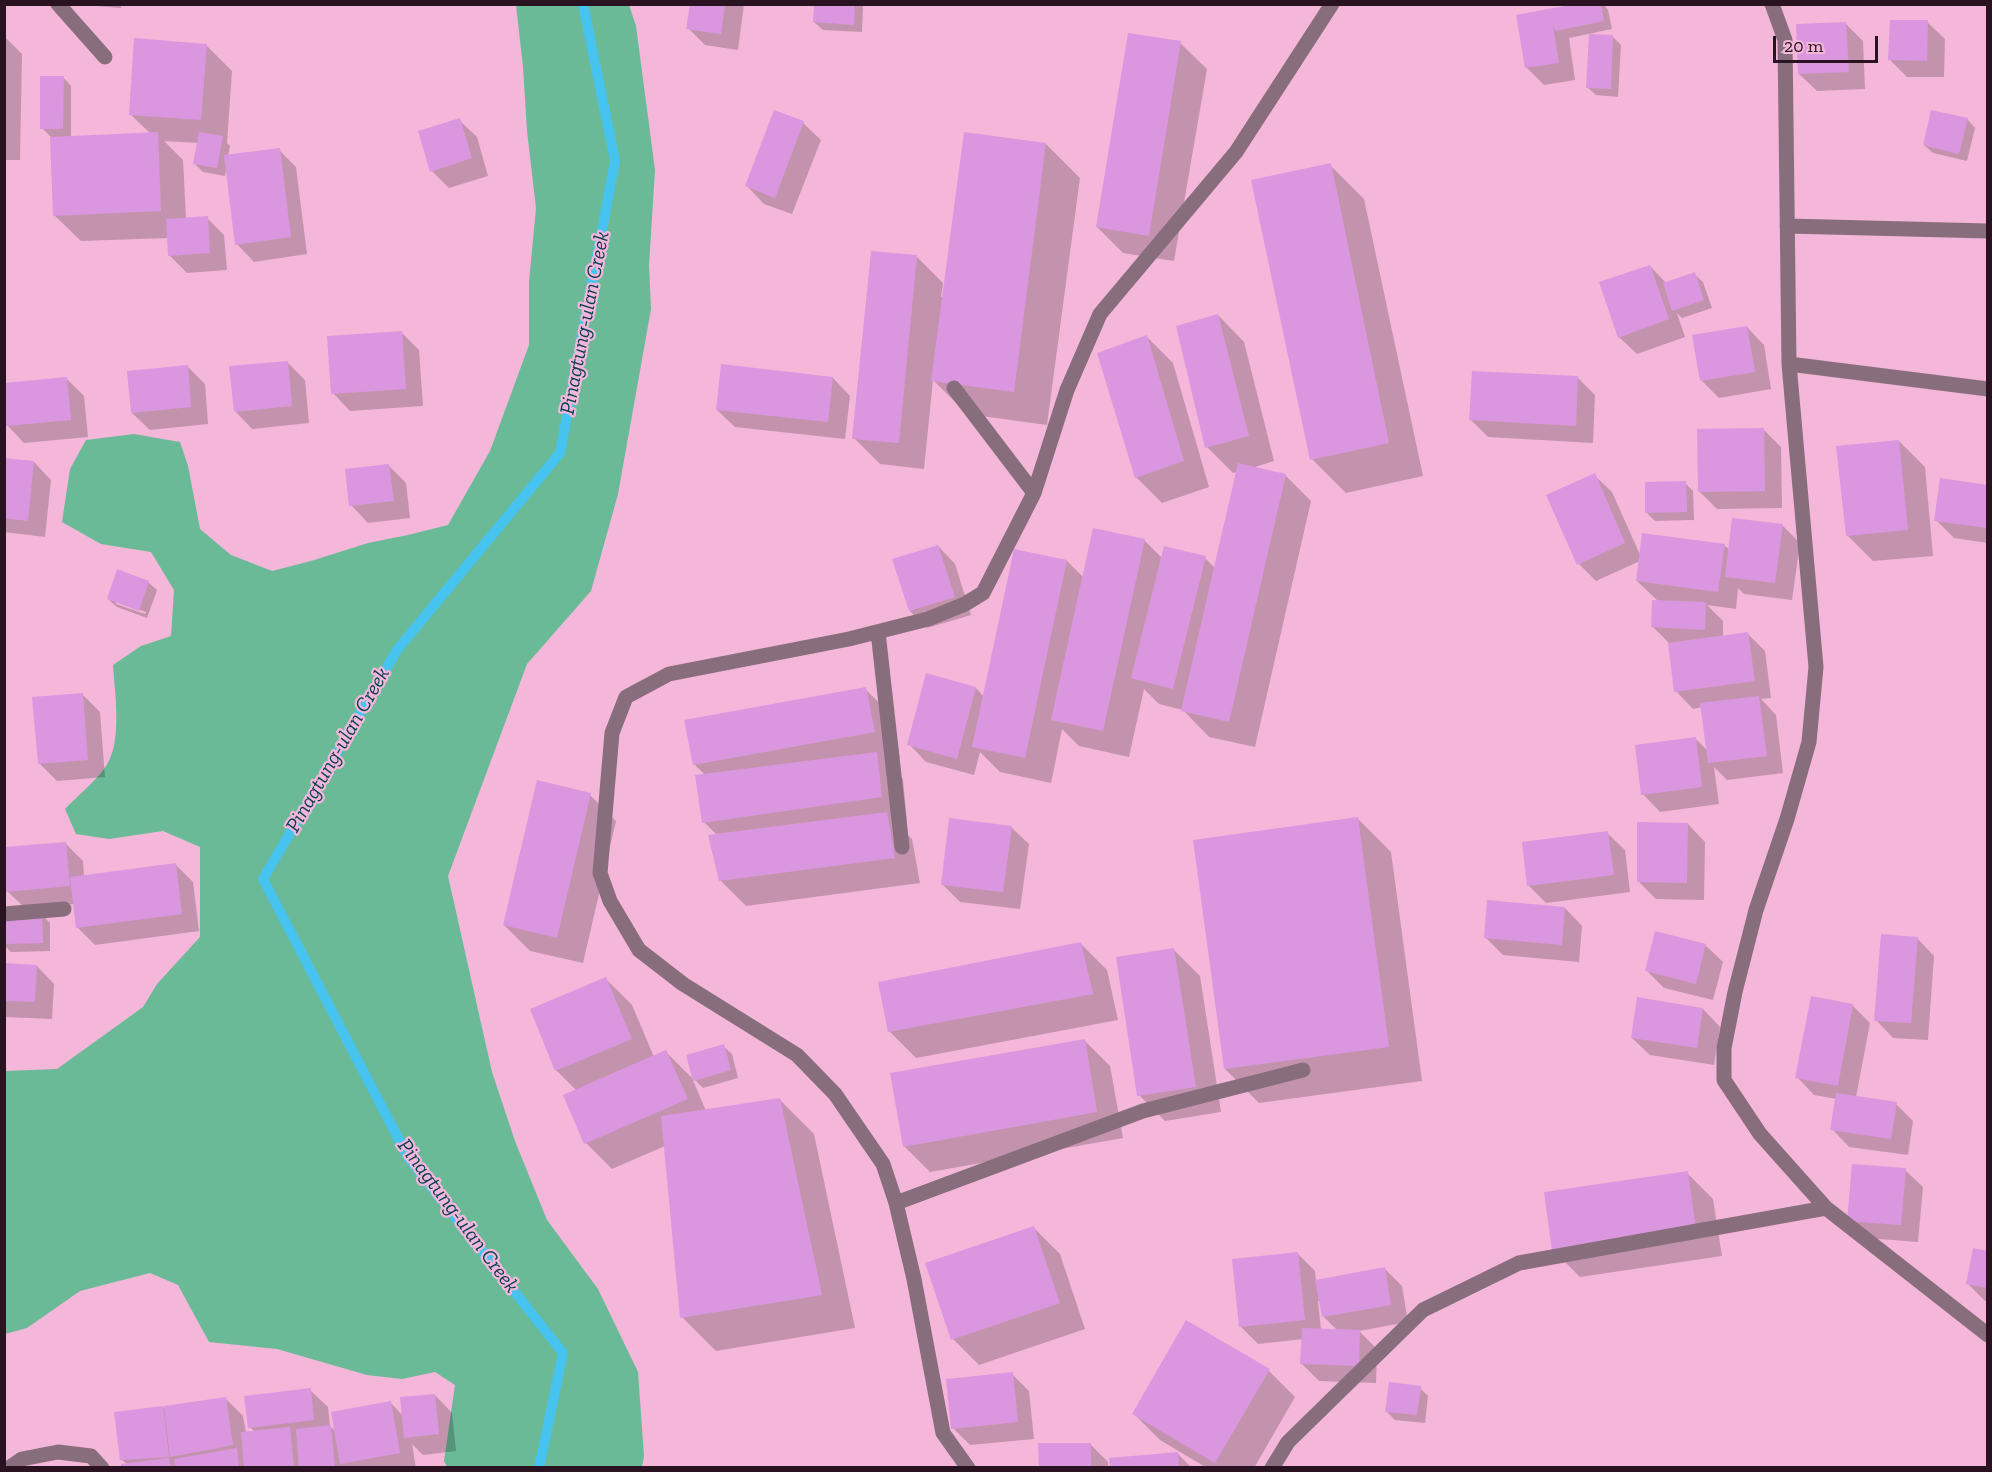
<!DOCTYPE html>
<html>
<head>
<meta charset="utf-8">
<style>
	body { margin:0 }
	#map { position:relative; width:1992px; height:1472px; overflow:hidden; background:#f4b7d9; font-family:"Zilla Slab",serif }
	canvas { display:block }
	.frame { position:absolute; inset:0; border:6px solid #291320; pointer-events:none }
	.scale { position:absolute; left:1773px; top:36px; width:105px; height:27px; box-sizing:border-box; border:3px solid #291320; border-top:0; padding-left:8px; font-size:18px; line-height:21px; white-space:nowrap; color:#291320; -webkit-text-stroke:4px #f4b7d9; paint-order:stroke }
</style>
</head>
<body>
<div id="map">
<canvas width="1992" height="1472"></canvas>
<div class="frame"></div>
<div class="scale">20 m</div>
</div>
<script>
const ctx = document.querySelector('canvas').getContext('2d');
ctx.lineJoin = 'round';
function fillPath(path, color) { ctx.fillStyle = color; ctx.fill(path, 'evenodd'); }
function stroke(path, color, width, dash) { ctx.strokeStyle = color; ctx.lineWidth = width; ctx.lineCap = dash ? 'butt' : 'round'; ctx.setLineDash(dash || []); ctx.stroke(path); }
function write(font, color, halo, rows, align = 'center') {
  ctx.font = font + ' "Zilla Slab",serif'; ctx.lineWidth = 4.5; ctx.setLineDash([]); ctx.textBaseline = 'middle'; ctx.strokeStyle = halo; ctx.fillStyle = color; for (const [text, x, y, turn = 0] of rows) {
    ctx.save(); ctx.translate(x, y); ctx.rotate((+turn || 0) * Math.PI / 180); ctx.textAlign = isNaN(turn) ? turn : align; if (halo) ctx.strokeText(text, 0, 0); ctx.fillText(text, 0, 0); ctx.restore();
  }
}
fillPath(new Path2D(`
	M516 5H629L636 26 655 170 649 265 651 309 618 494 591 591 527 664 448 876 492 1072 515 1141 547 1220 598 1289 638 1372 644 1456 642 1467H447L444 1461 455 1385 435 1372 402 1379 367 1375 277 1349 209 1342 178 1285 150 1273 80 1291 27 1328 5 1334V1071L57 1069 143 1007 157 984 200 937V847L163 831 109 839 76 834 65 809C77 796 93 784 104 769 123 746 115 694 113 665L141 646 171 636 174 590 151 552 101 544 62 522 70 469 86 440 134 434 180 442 188 466 200 529 231 555 272 571 311 561 368 543 408 535 448 525 490 451 529 345V282L536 208 527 131 523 67Z`), '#6aba97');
fillPath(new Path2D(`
	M72 4H121V8Z
	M691 4H744L738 50 705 45 688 28Z
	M815 4H861L863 7 862 32 823 30 814 22Z
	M1583 4H1603L1608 10 1612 29 1569 38 1575 80 1544 85 1527 68 1518 16Z
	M1927 22 1945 39 1944 77H1907L1890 60Z
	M1846 24 1863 41 1865 89 1817 91 1799 74Z
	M4 36 22 54 20 160H4Z
	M1613 37 1621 45 1618 97 1596 95 1587 87Z
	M1180 43 1207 69 1174 261 1123 253 1097 227Z
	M206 45 232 71 227 143 230 146 228 156 279 150 296 167 307 254 254 262 237 244 226 168 225 176 203 172 195 164 199 143 164 141 183 160 186 219 207 218 224 235 227 270 187 273 170 256 169 238 81 241 54 215 51 137 42 128 63 77 71 86V138L151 134 130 114Z
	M1967 119 1975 128 1967 161 1933 153 1924 145Z
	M459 120 477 137 488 176 449 188 432 171Z
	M803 123 821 140 792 214 764 204 747 186Z
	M1046 144 1080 178 1047 425 967 414 933 380 924 469 880 464 854 438 917 257 943 283 941 297H944Z
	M1330 165 1364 199 1423 476 1346 493 1312 459Z
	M1650 266 1666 283 1694 274 1703 282 1712 308 1682 318 1677 313 1685 337 1637 354 1619 337Z
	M1218 315 1244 342 1274 461 1252 468 1285 475 1311 501 1255 747 1209 737 1183 710 1159 704 1144 689 1129 757 1079 746 1062 729 1051 783 1000 772 980 752 974 775 926 762 909 744 976 688 984 697 1067 561 1084 578 1094 530 1145 541 1162 558H1205L1215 568 1237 472 1233 473 1207 447Z
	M1747 327 1764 345 1771 389 1719 398 1702 381Z
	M401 332 419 350 423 406 350 411 333 393Z
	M1147 337 1173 363 1209 487 1162 503 1136 477Z
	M287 362 305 380 309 423 252 429 235 411Z
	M187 366 205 384 208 424 150 430 132 413Z
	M833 378 850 396 845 439 735 427 717 410Z
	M1578 378 1595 395 1593 443 1488 437 1471 420Z
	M67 379 84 396 88 437 24 443 7 425 4 385Z
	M1763 429 1781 447 1782 508 1717 509 1699 491Z
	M1899 441 1925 467 1933 556 1873 561 1847 535Z
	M4 459 34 462 51 480 45 537 4 532Z
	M388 465 406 483 410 518 368 523 351 505Z
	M1594 475 1612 492 1641 557 1724 545 1730 550 1782 525 1800 543 1792 600 1744 594 1738 588 1736 609 1707 605 1723 621V637L1748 634 1765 651 1771 698 1761 699 1776 715 1783 773 1727 780 1714 767 1719 804 1660 812 1643 794 1695 738 1708 751 1702 707 1693 709 1676 691 1669 643 1653 627 1658 601 1637 581 1640 561 1596 581 1579 564Z
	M1685 483 1693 491 1694 520 1655 521 1647 513Z
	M1988 487V543L1954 538 1936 520Z
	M938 546 955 564 971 615 927 628 910 611Z
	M148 582 157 590 147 618 117 607 108 599ZM116 601 146 612 145 614 116 604Z
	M865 689 892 715 900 758 884 761 903 779 907 822 897 824 912 839 920 883 746 906 720 880 717 835 704 822 706 776 694 764Z
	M82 694 100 712 105 777 57 781 39 763Z
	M590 795 616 821 583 963 530 951 504 925Z
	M1357 818 1391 852 1422 1081 1259 1103 1225 1069Z
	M1688 824 1705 842 1704 900 1656 899 1638 881Z
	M1011 827 1029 844 1020 909 960 902 942 884Z
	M1607 833 1625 850 1630 892 1546 903 1529 886Z
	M65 843 83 861 84 877 176 865 193 882 199 931 95 945 77 927 75 904 25 908 7 891 4 849Z
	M1565 908 1582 926 1579 962 1503 955 1486 938Z
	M4 915H42L50 923V951L11 952 4 945Z
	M1917 938 1934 956 1928 1040 1893 1038 1876 1020Z
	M1081 944 1107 970 1118 1020 916 1058 890 1032 880 983Z
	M1705 945 1723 962 1713 1000 1664 988 1647 971Z
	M1174 950 1200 976 1221 1112 1165 1121 1139 1095Z
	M4 965 37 966 54 984 52 1019 4 1017Z
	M606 979 632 1005 654 1057 666 1052 692 1078 706 1111 780 1100 814 1134 855 1328 716 1351 682 1317 665 1146 612 1169 586 1143 565 1096 577 1091 557 1071 532 1010Z
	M1852 1005 1870 1023 1856 1097 1896 1104 1913 1121 1908 1155 1849 1147 1832 1129 1837 1099 1814 1095 1797 1077Z
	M1703 1009 1720 1027 1714 1065 1650 1055 1632 1038Z
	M1084 1040 1110 1066 1123 1138 930 1172 904 1146Z
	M723 1046 732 1054 738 1078 703 1088 695 1080Z
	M1905 1170 1923 1187 1918 1242 1866 1238 1848 1221Z
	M1687 1173 1713 1199 1722 1256 1580 1277 1554 1251Z
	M1034 1228 1060 1254 1085 1329 979 1365 953 1339Z
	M1298 1254 1315 1271 1316 1282 1385 1269 1402 1286 1408 1322 1359 1331 1377 1349 1376 1383 1319 1381 1301 1363 1303 1339 1258 1344 1240 1326ZM1318 1301H1320L1323 1316 1338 1331 1321 1330Z
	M1968 1284 1986 1287 1988 1302 1985 1301Z
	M1269 1371 1295 1397 1254 1468H1207L1160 1440 1134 1414Z
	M1012 1374 1029 1391 1034 1439 970 1445 953 1428Z
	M1420 1388 1428 1396 1425 1423 1395 1420 1387 1412Z
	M310 1390 328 1407 330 1426 336 1432 390 1402 403 1416 435 1395 452 1413 456 1451 423 1455 412 1444 416 1468H123L127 1464 122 1460 116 1414 226 1399 243 1416 246 1433 255 1432 250 1427Z
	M1091 1445 1108 1462V1468H1040Z
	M1177 1453 1192 1468H1112Z`), '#0003');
stroke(new Path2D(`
	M539 1468 563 1353 409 1159 263 879 397 650 560 453 615 161 583 4`), '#46c4ef', 10);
fillPath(new Path2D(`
	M690 4H725L721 34 686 29Z
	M814 4H855L854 25 813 22Z
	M1575 4H1601L1604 21 1555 31 1552 20 1559 63 1525 68 1516 15Z
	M1890 20H1928L1927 61 1888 60Z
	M1846 22 1849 72 1798 74 1796 24Z
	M1128 33 1181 41 1149 236 1096 227Z
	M1589 34 1613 35 1611 89 1586 88Z
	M134 38 207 44 201 120 129 115Z
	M40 76H64L63 129H40Z
	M774 110 804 121 775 198 745 186Z
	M1931 110 1968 118 1959 154 1923 145Z
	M460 118 472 158 430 172 418 131Z
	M158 132 161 211 53 216 50 137Z
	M199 132 223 136 217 168 193 164Z
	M964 132 1046 143 1014 392 931 381Z
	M280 148 291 237 235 245 224 155Z
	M1331 163 1389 443 1310 460 1251 180Z
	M208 216 210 253 168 256 166 219Z
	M871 251 917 255 899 443 852 439Z
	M1650 265 1669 319 1618 338 1599 282Z
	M1695 272 1704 300 1672 311 1663 283Z
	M1218 314 1249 436 1205 448 1176 326Z
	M1747 326 1755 372 1700 381 1692 335Z
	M402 331 406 389 331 394 327 336Z
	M1147 335 1184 461 1135 478 1097 353Z
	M288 361 292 406 234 412 229 366Z
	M721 364 833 377 828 422 716 410Z
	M188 365 191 407 131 413 127 371Z
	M1472 371 1578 376 1576 426 1469 420Z
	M67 377 71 420 6 426 4 383Z
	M1764 428 1765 491 1698 492 1697 429Z
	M1899 440 1908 530 1846 536 1836 446Z
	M4 458 34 461 28 521 4 518Z
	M1238 463 1286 474 1229 722 1181 711Z
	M389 464 394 501 349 506 345 469Z
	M1595 473 1625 543 1577 565 1546 495Z
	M1940 478 1988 485V528L1934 521Z
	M1686 481 1687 512 1645 513V482Z
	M1732 518 1783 524 1775 583 1725 577Z
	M1093 528 1145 539 1103 731 1051 720Z
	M1642 533 1725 544 1718 592 1636 581Z
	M938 545 955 597 909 611 892 559Z
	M1164 546 1206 556 1173 689 1131 678Z
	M1014 549 1067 560 1025 758 972 747Z
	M117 569 149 581 139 611 107 599Z
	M1652 600 1706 602 1705 630 1651 627Z
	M1748 632 1755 681 1674 692 1668 643Z
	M926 673 976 687 957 759 907 745Z
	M866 687 875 732 693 765 684 720Z
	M83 693 88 760 38 764 32 697Z
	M1759 696 1767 756 1708 763 1700 703Z
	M1696 737 1702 787 1641 795 1635 745Z
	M877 752 882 797 702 823 695 775Z
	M537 780 591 793 557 938 503 925Z
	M887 812 895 858 719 881 708 835Z
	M1358 817 1389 1047 1224 1069 1193 840Z
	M949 818 1012 826 1003 892 941 885Z
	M1637 822 1688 823 1687 883 1637 882Z
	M1608 831 1614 875 1527 886 1522 842Z
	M66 842 70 886 6 892 4 847Z
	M176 863 182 914 76 928 70 877Z
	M1487 900 1565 907 1562 945 1484 938Z
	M42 913 43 943 4 944V914Z
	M1655 931 1706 944 1696 984 1645 971Z
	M1881 934 1918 937 1911 1023 1874 1021Z
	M1081 942 1093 994 888 1032 878 982Z
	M1174 948 1196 1087 1137 1096 1116 957Z
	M4 963 37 965 35 1002 4 1001Z
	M606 977 632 1039 555 1071 530 1009Z
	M1811 996 1853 1004 1838 1086 1795 1078Z
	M1637 997 1703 1008 1697 1048 1631 1038Z
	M1085 1039 1097 1112 903 1147 890 1073Z
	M724 1044 731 1070 693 1081 686 1055Z
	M666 1050 688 1099 584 1144 563 1095Z
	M1836 1093 1897 1102 1891 1139 1830 1130Z
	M780 1098 822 1295 680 1318 661 1116Z
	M1852 1164 1906 1168 1901 1225 1847 1221Z
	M1688 1171 1696 1230 1552 1251 1544 1192Z
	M1034 1226 1060 1303 951 1340 925 1263Z
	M1973 1248 1988 1251V1288L1966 1284Z
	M1298 1252 1305 1320 1239 1327 1232 1259Z
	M1385 1267 1391 1305 1322 1317 1315 1280Z
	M1186 1320 1270 1369 1215 1463 1132 1414Z
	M1302 1328 1360 1330 1359 1366 1300 1364Z
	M1013 1372 1018 1422 951 1429 946 1379Z
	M1389 1382 1421 1386 1417 1415 1385 1412Z
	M311 1388 314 1420 248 1428 244 1396Z
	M435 1394 439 1434 404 1438 400 1397Z
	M226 1397 233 1445 170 1457 164 1406Z
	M391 1401 400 1453 340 1464 331 1412Z
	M163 1406 169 1457 120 1460 114 1412Z
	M331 1425 335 1468H299L296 1429Z
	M290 1427 294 1468H244L241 1432Z
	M1038 1443H1091V1468H1039Z
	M237 1448 239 1468H175L174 1459Z
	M1178 1452 1179 1468H1110L1109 1458Z
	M169 1458 171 1468H121V1464Z`), '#da97df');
stroke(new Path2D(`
	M58 4 105 57
	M1772 4 1785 40 1789 364 1816 667 1809 742 1787 819 1756 910 1735 992 1724 1048V1080L1760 1134 1826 1208 1988 1335
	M1787 226 1988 231
	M1789 364 1988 389
	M954 388 1034 493
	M878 632 902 847
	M4 914 64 909
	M896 1203 1143 1111 1303 1070
	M9 1468 22 1459 58 1452 91 1456 102 1468
	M968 1468 943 1433 914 1279 896 1203 883 1164 835 1094 797 1055 683 984 639 950 610 901 600 873 612 733 626 697 669 674 849 639 928 619 965 604 983 593 1034 493 1067 390 1100 314 1236 152 1332 4
	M1272 1468 1288 1442 1423 1310 1519 1263 1826 1208`), '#886e7c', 15);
write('italic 21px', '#053f50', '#f4b7d9', [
	["Pinagtung-ulan Creek",585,323,-79],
	["Pinagtung-ulan Creek",338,750,-60],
	["Pinagtung-ulan Creek",458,1216,53]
]);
</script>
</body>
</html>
